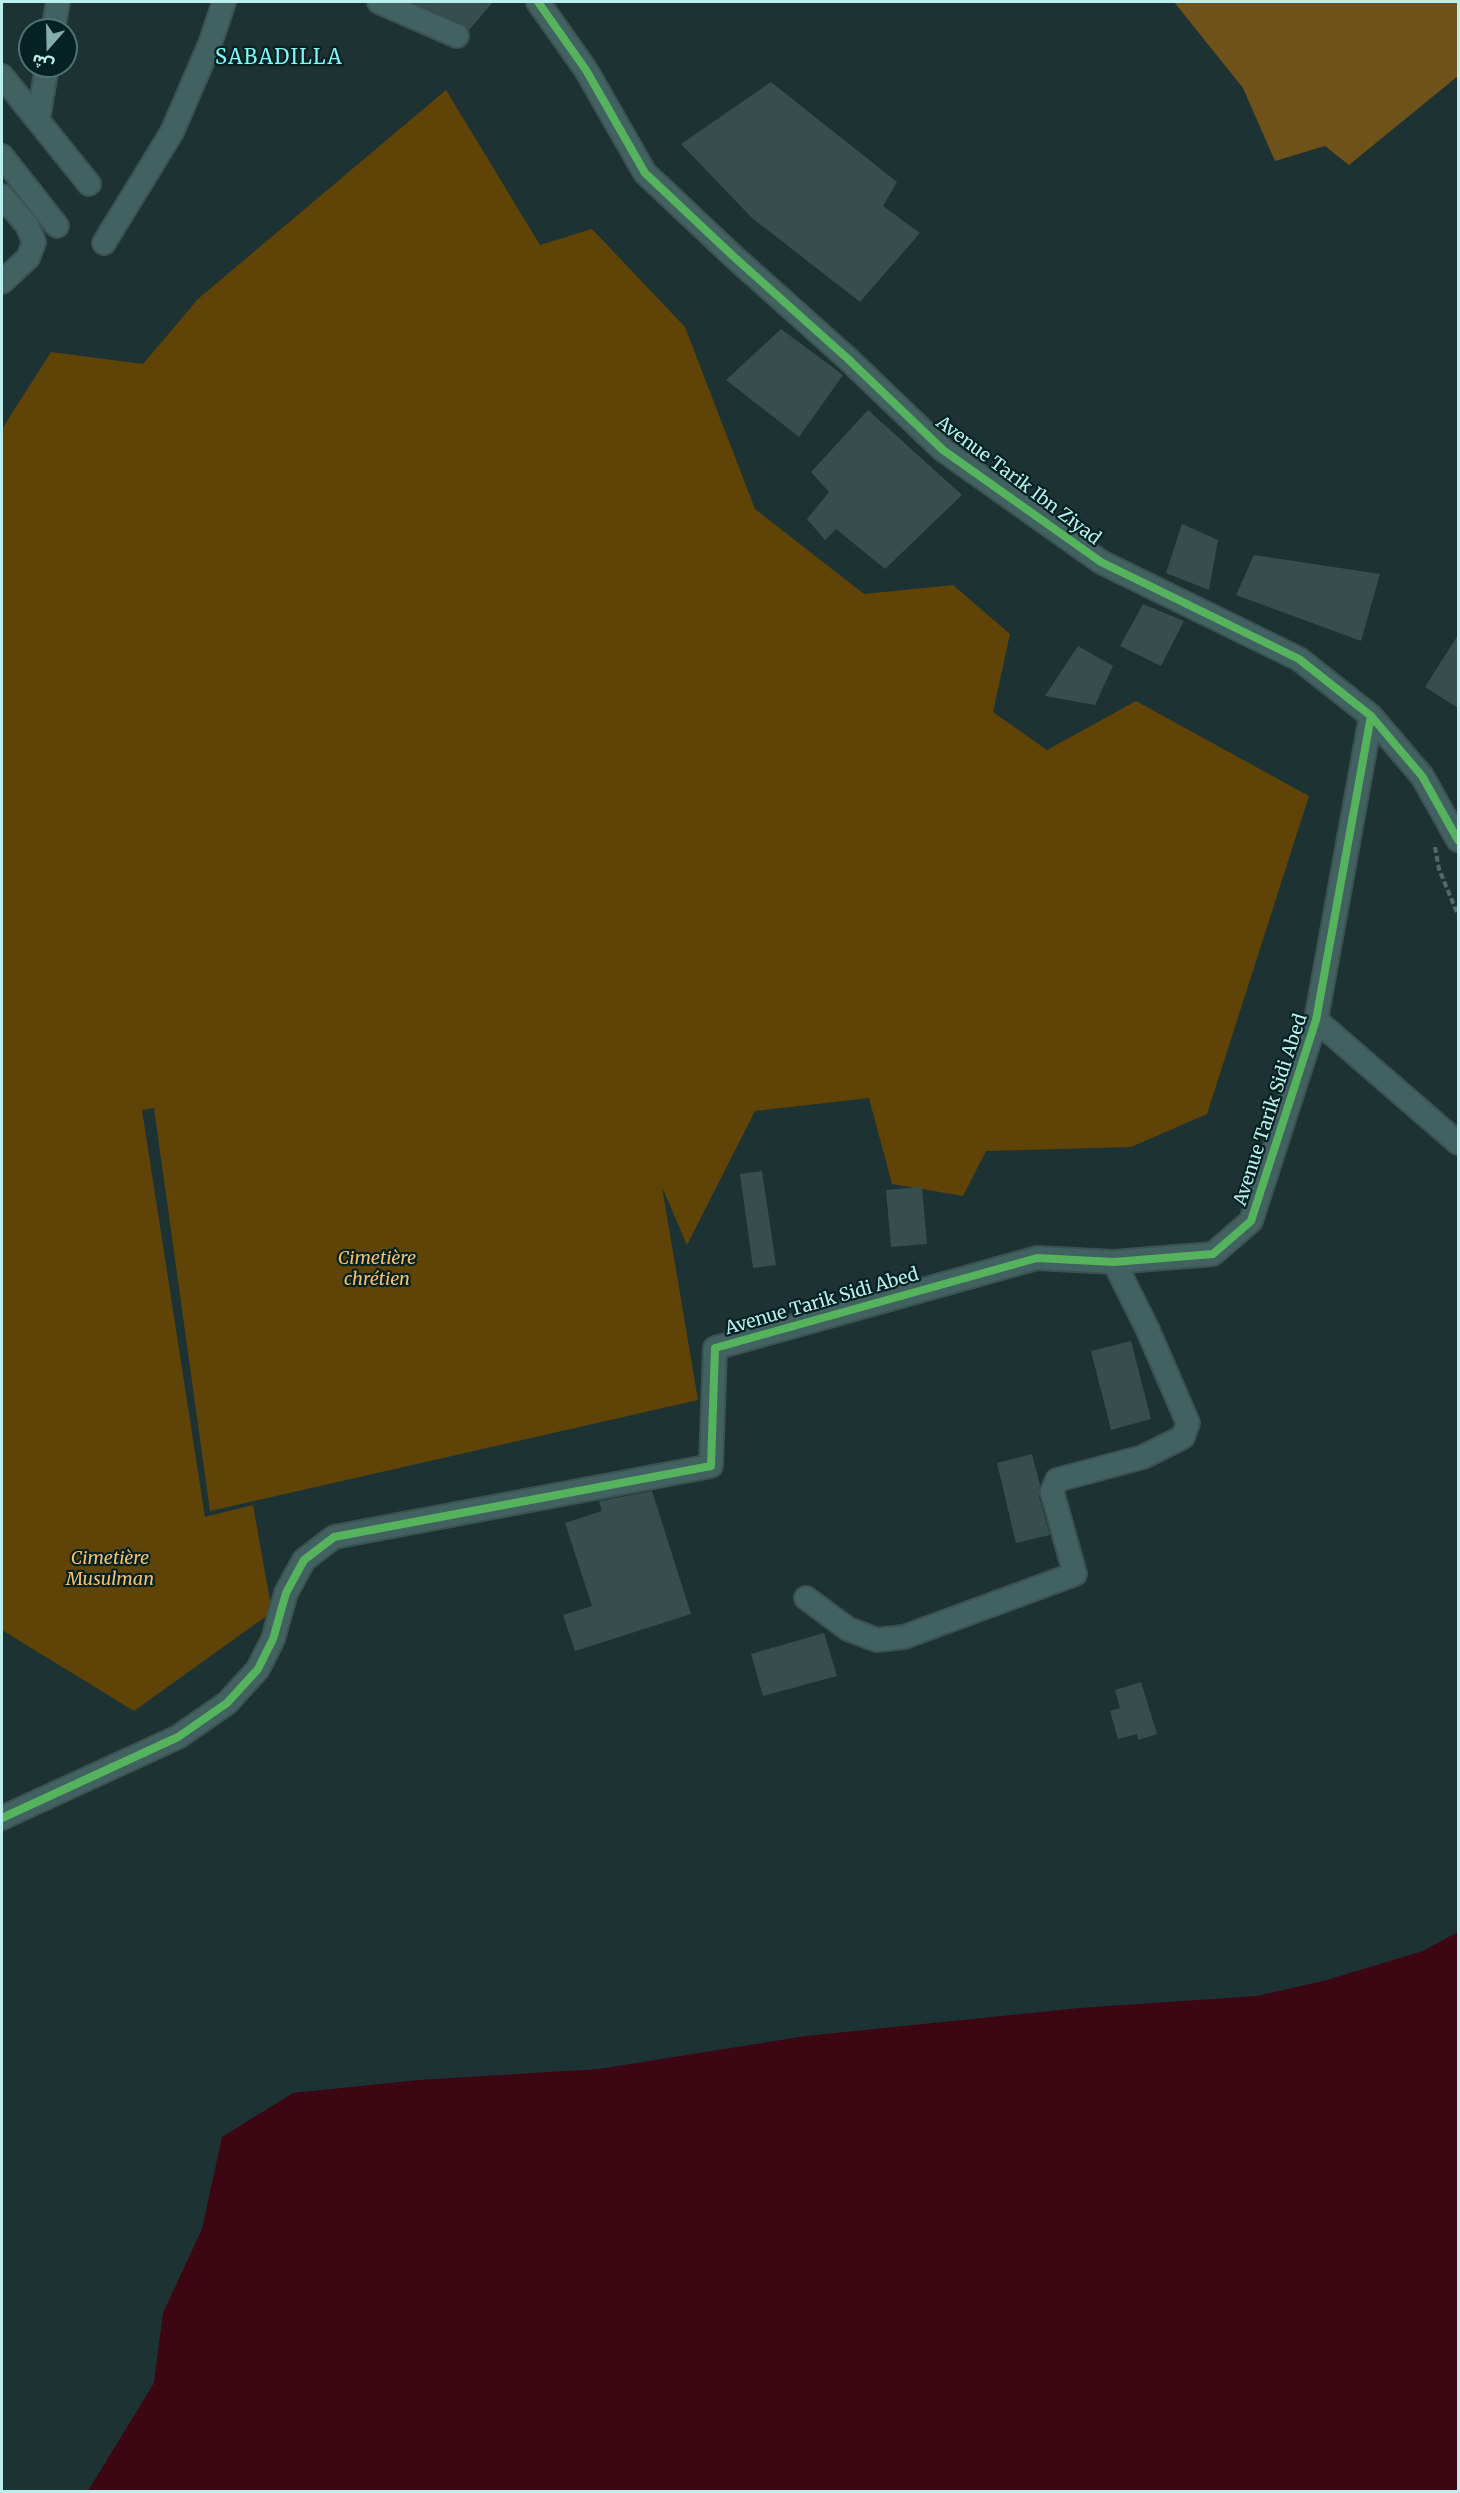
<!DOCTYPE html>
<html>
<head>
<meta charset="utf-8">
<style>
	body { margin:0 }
	#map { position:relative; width:1460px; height:2493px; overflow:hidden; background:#1d3232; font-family:Merriweather,"Noto Sans Arabic",serif }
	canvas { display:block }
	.frame { position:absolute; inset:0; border:3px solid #baefee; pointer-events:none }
	.north { position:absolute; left:18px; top:18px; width:60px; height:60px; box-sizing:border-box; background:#062121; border:2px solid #4e7373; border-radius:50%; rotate:200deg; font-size:16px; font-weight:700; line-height:24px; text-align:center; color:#baefee }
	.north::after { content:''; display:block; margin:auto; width:21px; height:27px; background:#83adac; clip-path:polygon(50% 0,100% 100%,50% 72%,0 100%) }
</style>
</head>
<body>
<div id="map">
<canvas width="1460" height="2493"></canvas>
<div class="frame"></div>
<div class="north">ش</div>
</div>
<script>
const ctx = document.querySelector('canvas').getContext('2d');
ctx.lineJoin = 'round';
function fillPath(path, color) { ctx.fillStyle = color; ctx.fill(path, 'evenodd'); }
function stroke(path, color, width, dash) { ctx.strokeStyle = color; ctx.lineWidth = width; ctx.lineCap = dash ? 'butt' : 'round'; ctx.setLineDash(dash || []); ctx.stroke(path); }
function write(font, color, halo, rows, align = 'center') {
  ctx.font = font + ' Merriweather,serif'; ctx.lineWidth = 4.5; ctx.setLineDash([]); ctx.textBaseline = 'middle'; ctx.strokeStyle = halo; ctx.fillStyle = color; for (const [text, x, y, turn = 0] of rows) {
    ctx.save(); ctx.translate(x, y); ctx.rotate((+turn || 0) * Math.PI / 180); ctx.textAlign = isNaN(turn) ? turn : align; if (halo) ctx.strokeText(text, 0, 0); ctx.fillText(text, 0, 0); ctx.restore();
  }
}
fillPath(new Path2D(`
	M446 90 540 245 592 229 685 327 755 509 864 594 953 585 1010 634 993 712 1047 750 1136 701 1309 796 1207 1114 1131 1147 986 1151 963 1196 892 1184 869 1098 755 1111 687 1245 662 1187 698 1400 210 1511 154 1108 142 1110 205 1517 253 1505 272 1612 134 1711 2 1630V429L51 352 143 364 198 299Z`), '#604407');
fillPath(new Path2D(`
	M1174 2H1458V76L1349 165 1325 146 1275 161 1243 88Z`), '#6f511a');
fillPath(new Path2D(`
	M1458 1932V2491H88L154 2383 163 2313 202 2229 222 2137 293 2093 419 2080 599 2069 806 2036 1080 2008 1257 1996 1327 1980 1423 1951Z`), '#3d0613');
fillPath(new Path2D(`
	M412 2H493L469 30 462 24Z
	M771 82 897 182 883 206 920 233 860 302 752 218 681 144Z
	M781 329 843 375 799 437 726 380Z
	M868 410 962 495 885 569 836 529 825 540 807 519 829 492 811 472Z
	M1182 524 1218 540 1209 590 1166 573Z
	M1254 555 1380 574 1361 641 1236 595Z
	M1143 604 1184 621 1161 666 1120 646Z
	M1458 635V708L1425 687Z
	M1078 646 1113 666 1095 705 1045 696Z
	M762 1171 776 1265 753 1268 740 1174Z
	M922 1187 927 1244 891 1247 886 1190Z
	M1131 1341 1151 1419 1111 1430 1091 1351Z
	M1032 1454 1040 1485 1039 1496 1050 1535 1016 1543 997 1463Z
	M652 1491 691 1614 575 1651 563 1615 592 1606 565 1523 602 1511 599 1501Z
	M824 1633 837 1676 763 1696 751 1654Z
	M1141 1682 1157 1734 1138 1740 1137 1734 1118 1739 1110 1711 1120 1708 1115 1690Z`), '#374f4c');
const minor = new Path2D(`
	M379 2 457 36
	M538 2 586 70 645 173 733 256 847 358 943 450 1101 562 1299 659 1371 716 1422 776 1458 840
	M53 30 58 2
	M2 76 89 184
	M38 121 47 66
	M2 156 57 226
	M2 196 27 225 34 242 28 258 2 282
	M104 243 172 132 210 44 224 2
	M1316 1020 1458 1143
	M806 1598 848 1629 877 1640 904 1637 1075 1574 1052 1492 1057 1480 1143 1457 1183 1437 1188 1423 1147 1328 1114 1262
	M2 1818 178 1737 227 1703 258 1669 273 1639 286 1593 304 1560 334 1537 711 1466 715 1348 1037 1258 1114 1262 1213 1254 1251 1221 1316 1020 1371 716`);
stroke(minor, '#3c5151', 26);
stroke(new Path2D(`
	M1435 847 1439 869 1458 915`), '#506969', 4, [6, 3]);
stroke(minor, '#426161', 22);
stroke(new Path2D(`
	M538 2 586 70 645 173 733 256 847 358 943 450 1101 562 1299 659 1371 716 1422 776 1458 840
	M2 1818 178 1737 227 1703 258 1669 273 1639 286 1593 304 1560 334 1537 711 1466 715 1348 1037 1258 1114 1262 1213 1254 1251 1221 1316 1020 1371 716`), '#56b35d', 8);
write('18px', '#baefee', '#062121', [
	["Avenue Tarik Ibn Ziyad",1018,481,37],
	["Avenue Tarik Sidi Abed",1271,1110,-72],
	["Avenue Tarik Sidi Abed",822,1302,-16]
]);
write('italic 18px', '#f6c070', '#062121', [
	["Cimetière",377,1259],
	["chrétien",377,1280],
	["Cimetière",110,1559],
	["Musulman",110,1580]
]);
ctx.letterSpacing = '1.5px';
write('20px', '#82f9f9', '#062121', [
	["SABADILLA",279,58]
]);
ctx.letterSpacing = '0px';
</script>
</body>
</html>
